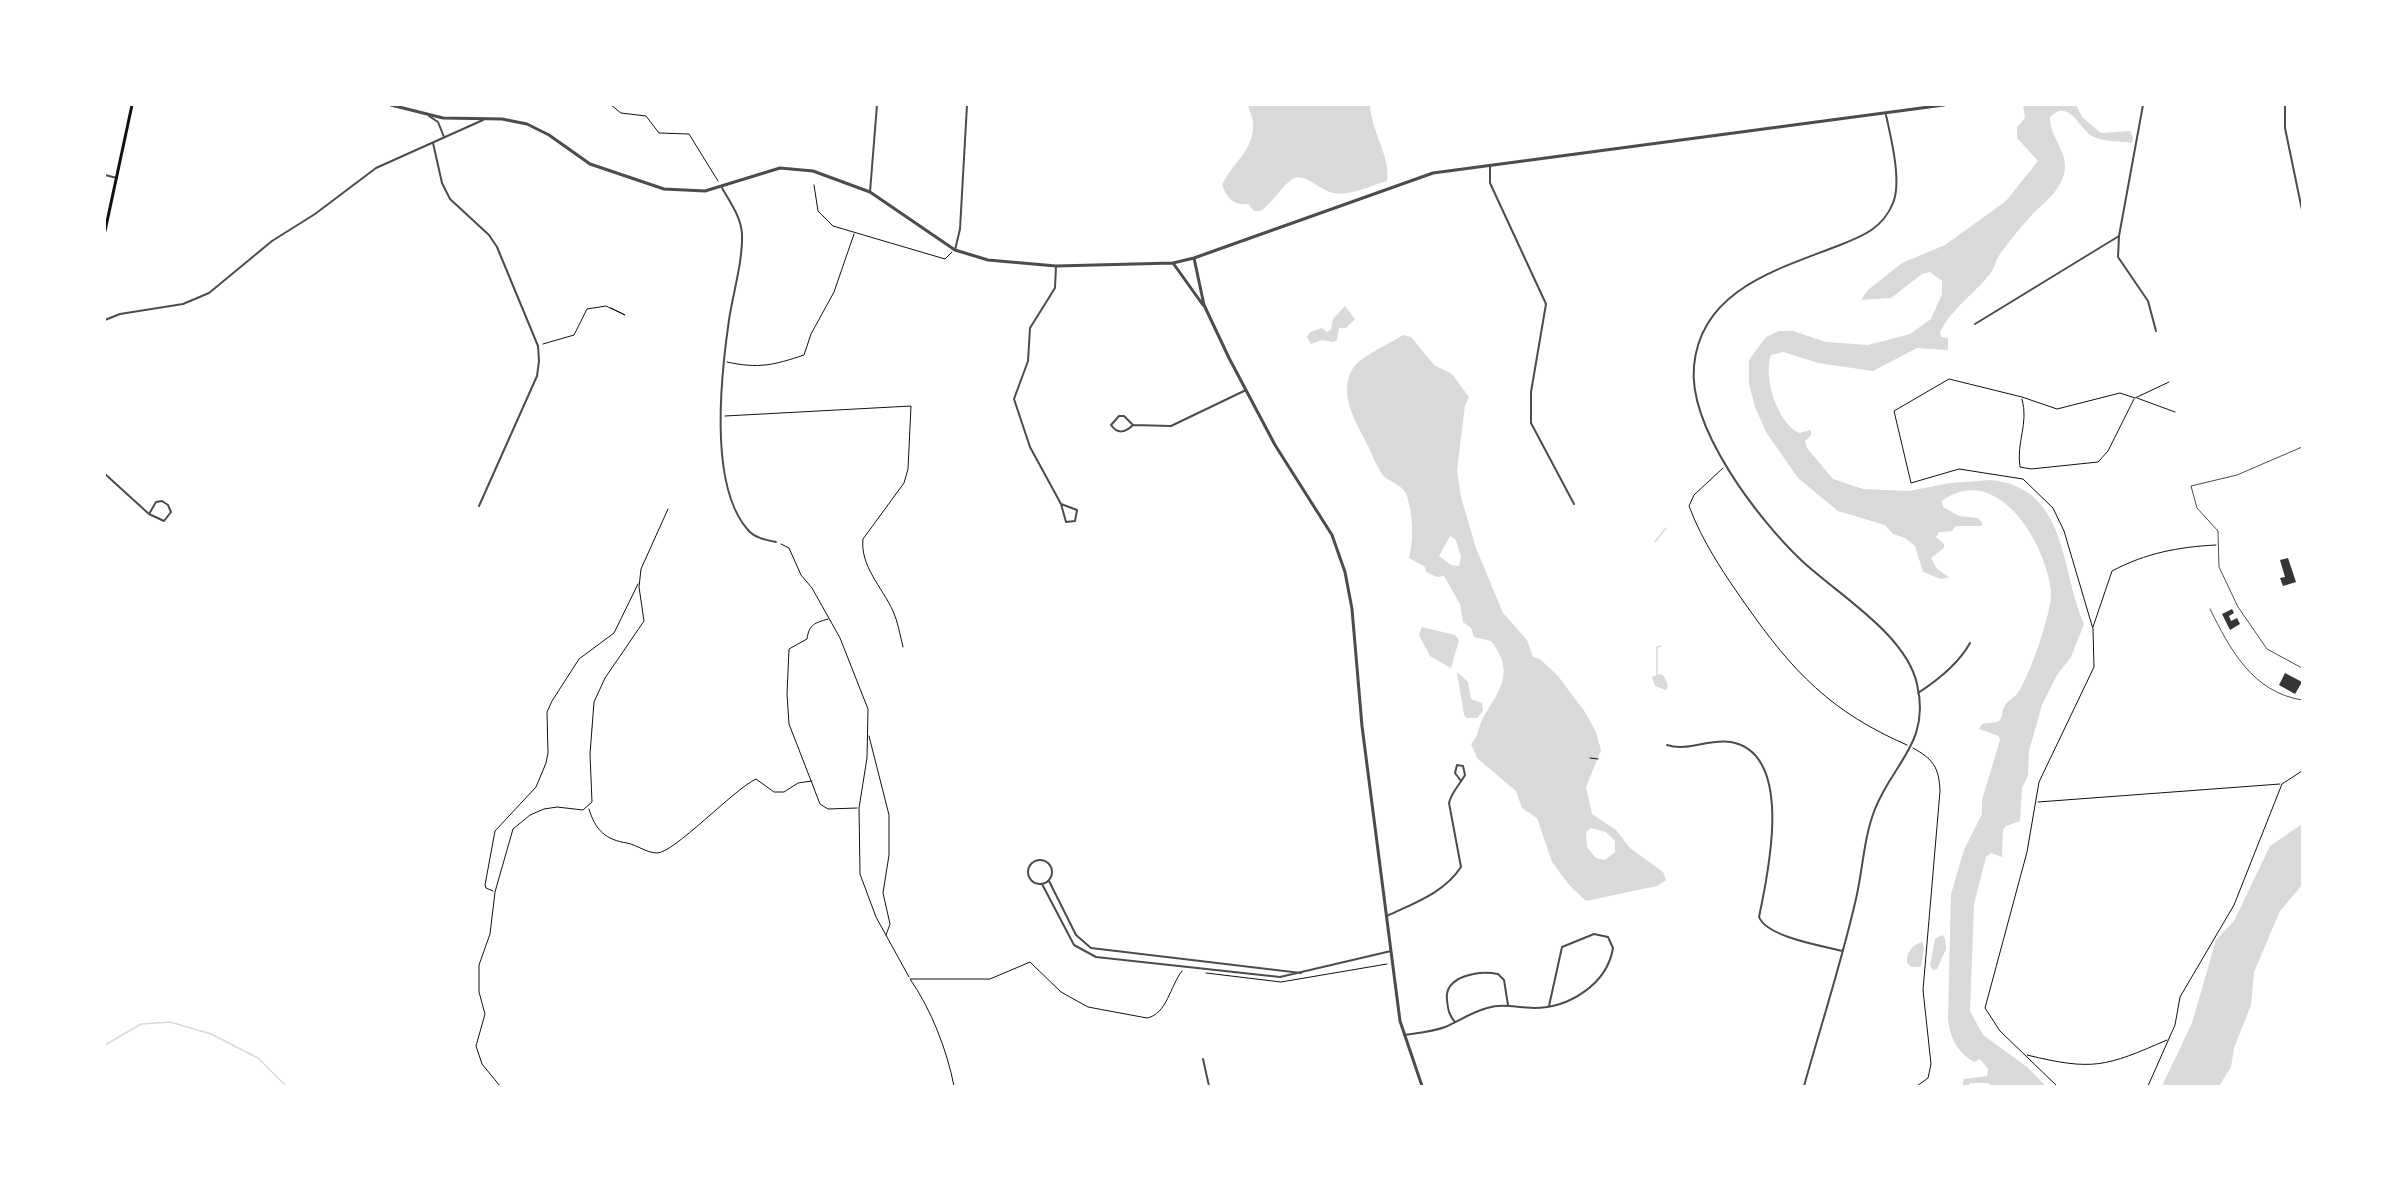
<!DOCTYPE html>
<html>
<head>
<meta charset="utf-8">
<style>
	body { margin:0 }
	#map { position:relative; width:2407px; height:1191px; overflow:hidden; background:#fff; font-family:"Alegreya Sans",sans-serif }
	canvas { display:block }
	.frame { position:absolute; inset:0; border:106px solid #fff; pointer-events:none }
</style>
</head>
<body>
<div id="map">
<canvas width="2407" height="1191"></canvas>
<div class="frame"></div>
</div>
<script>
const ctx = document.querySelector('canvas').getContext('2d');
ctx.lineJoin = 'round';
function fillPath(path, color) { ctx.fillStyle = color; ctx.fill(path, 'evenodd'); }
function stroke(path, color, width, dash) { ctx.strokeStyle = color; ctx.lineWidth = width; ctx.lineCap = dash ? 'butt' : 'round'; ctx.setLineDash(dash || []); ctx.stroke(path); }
fillPath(new Path2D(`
	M1248 105H1370C1371 131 1391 157 1387 181 1368 186 1347 199 1327 191 1316 186 1310 178 1297 177 1282 183 1275 202 1260 211H1254L1248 204C1234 206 1227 198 1222 185 1232 163 1255 150 1253 123 1253 117 1249 111 1248 105Z
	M2023 105H2076L2083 118 2101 133 2130 131 2133 138 2132 143C2121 141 2104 142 2094 137 2079 130 2070 97 2050 117 2049 138 2070 152 2064 174 2058 194 2043 203 2030 217 2019 229 2007 244 1998 257 1995 263 1994 269 1990 274 1972 296 1953 307 1940 332L1941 337 1948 338V350L1917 348 1873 371 1818 363 1783 352 1771 355C1763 378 1777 422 1799 433L1811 430V435L1805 441 1807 448 1833 479 1863 489 1909 491 1950 483 1990 480C2068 487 2060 569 2084 624L2071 657 2057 675 2042 705 2029 751 2028 776 2022 788 2020 821 2006 826 2003 830 2002 857 1991 853 1986 857 1974 904 1970 1011 1983 1035 2027 1067 2046 1086H1992L1988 1083H1970L1968 1086H1962L1964 1079 1987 1076 1988 1069 1980 1059 1974 1062C1957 1052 1950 1038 1948 1018L1951 894 1964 850 1982 814V800L2000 740 1999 736 1979 729 1982 724C1988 722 1996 724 2000 720 2003 716 2002 711 2004 707 2006 701 2013 699 2017 694 2029 679 2053 609 2051 591 2046 543 1997 461 1942 501L1943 507 1959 516 1978 518 1983 524 1981 526H1956L1952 531 1939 532 1936 537 1944 544V548L1931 558 1937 569 1949 577 1941 579 1923 572 1915 546 1905 538 1893 534 1885 525 1838 511 1798 478 1766 432 1755 407 1749 384V360L1766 337 1779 331H1793L1826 342 1868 345 1910 334 1931 319 1942 294V281L1930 272 1922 274 1891 298 1861 300 1868 290 1902 263 1945 245 2006 201 2038 161 2017 138V127L2025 118Z
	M1345 306 1355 319 1346 328H1339L1337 340 1333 342 1322 340 1311 344 1307 337 1310 332 1322 328 1327 332 1331 330 1333 319Z
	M1403 335 1411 337 1434 365 1452 374 1469 397 1465 405 1457 470 1461 497 1476 548 1503 613 1527 640 1533 657 1540 659 1558 676 1585 712 1596 732 1601 750 1586 787 1592 814 1616 830 1630 848 1663 872 1666 880 1657 886 1586 901 1570 886 1552 862 1537 818 1522 808 1516 791 1477 758 1471 744C1479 736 1478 727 1483 718 1499 690 1516 673 1491 641L1474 637 1471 628 1463 622 1460 604 1444 576 1437 577 1426 572 1425 567 1409 558C1414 537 1413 518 1407 496 1404 485 1390 483 1383 475 1376 466 1373 456 1368 446 1357 423 1337 395 1353 368 1361 356 1390 344 1403 335ZM1450 536 1456 540 1461 557 1459 566 1451 565 1439 556ZM1591 828 1606 832 1615 841V852L1605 860 1596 858 1587 847 1586 832Z
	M1422 627 1455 635 1459 640 1451 668 1430 656 1419 635Z
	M1457 672 1468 682 1471 699 1482 703 1483 711 1477 718H1467L1464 715Z
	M1660 674 1664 676 1668 686 1666 690 1655 686 1652 677Z
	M2302 824V885L2280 911 2254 972 2251 1005 2234 1048 2231 1067 2219 1086H2162L2192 1023 2216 940 2234 921 2270 846Z
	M1942 935 1945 938 1946 949 1937 969 1933 970 1930 966 1935 939Z
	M1922 942 1924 949 1921 967H1911L1907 963C1906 953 1912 945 1922 942Z`), '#d9d9d9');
stroke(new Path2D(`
	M1655 542 1666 528
	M1657 675V647L1661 646
	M105 1045 141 1024 170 1022 211 1034 258 1058 286 1086`), '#d9d9d9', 1.5);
fillPath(new Path2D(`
	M2288 558 2296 582 2283 586 2280 578 2285 577 2280 560Z
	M2232 609 2234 613 2229 616 2231 621 2237 618 2240 624 2230 630 2222 614Z
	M2285 673 2302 682 2295 694 2279 685Z`), '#353535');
stroke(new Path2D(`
	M611 105 621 113 646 116 659 133 689 134 718 181
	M814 185 818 211 833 226 945 259 952 252
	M543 344 574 335 587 309 606 306 625 315 611 308
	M727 362C759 369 774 365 804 355L811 334 834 292 854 234
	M2137 398 2175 412
	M2022 399C2029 423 2016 443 2020 467L2031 469 2098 462 2108 451 2134 399
	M725 416 911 406 908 469 904 483 863 539C860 566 882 587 893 611 898 622 900 635 903 647
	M1723 468 1694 495 1689 506C1702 541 1724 574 1746 605 1793 672 1831 712 1907 745
	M781 544 789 548 801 575 812 588 840 638 868 709 867 758 859 808 860 874 876 917 909 977
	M828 619C815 623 809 624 807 639L789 649 787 694 789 724 820 804 828 809 857 808
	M2093 627 2112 571C2146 553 2178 547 2216 545
	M869 736 889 815V855L883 893 890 924 886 935
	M1913 748C1933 759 1939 767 1940 791L1923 990 1931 1064 1928 1078 1917 1086
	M1590 758 1598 759
	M2038 802 2280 784
	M589 809C595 830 606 840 627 843 637 845 647 853 657 853 674 853 733 790 756 779L774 792H784L798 783 812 781
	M493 891 486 888 485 885 495 831 536 787 546 763 548 753 547 712 552 701 579 659 614 633 638 584
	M1206 973 1281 982 1387 964
	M2027 1055C2093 1071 2105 1067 2167 1040
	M500 1086 482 1064 476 1046 485 1014 479 992V965L490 934 495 892 513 829 530 815 544 809 557 807 583 810 592 802 590 754 594 702 605 678 644 621 639 587 641 569 668 509
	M954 1086C947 1050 931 1009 910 979H990L1030 962 1061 992 1088 1007 1147 1018C1167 1014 1170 986 1182 971
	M2057 1086 2000 1031 1985 1008 2027 852 2039 782 2094 667 2093 629 2064 531 2053 508 2023 479 1959 469 1911 483 1894 411 1949 379 2022 397 2057 409 2120 393 2135 398 2169 382
	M2148 1086 2175 1025 2180 997 2234 905 2282 784 2302 771`), '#111', 1);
stroke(new Path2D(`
	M2302 447 2237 475 2191 486 2197 508 2218 531 2219 567 2238 607 2267 649 2302 668
	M2210 609C2230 649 2252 692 2302 700`), '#4c4c4c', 1);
stroke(new Path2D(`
	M2285 105V128L2302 210
	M429 116 438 122 444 137
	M433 143 442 183 450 199 489 235 497 247 538 346 539 361 537 376 479 506
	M1490 165V183L1546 304 1531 392V423L1574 504
	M105 175 117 178
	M722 188C730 202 741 217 742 234 743 261 733 293 729 320 721 375 708 485 748 530 755 538 766 540 776 542
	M870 192 877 105
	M2119 236 2118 257 2148 301 2156 331
	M955 250 960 229 967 105
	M1056 266 1055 288 1030 328 1028 361 1014 399 1030 447 1061 504 1066 522 1075 521 1077 510 1061 504
	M105 320 120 314 183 304 209 293 272 241 315 214 376 168 483 120
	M1975 324 2119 236 2143 105
	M1133 425 1124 416H1119L1111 425C1118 435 1126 432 1133 425L1171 426 1246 390
	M105 474 149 514 164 521 171 512 168 505 162 501 156 502 149 514
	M1918 693C1938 680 1959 663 1970 643
	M1667 745C1688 752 1709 738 1731 742 1795 754 1768 874 1759 917 1767 937 1822 946 1843 951
	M1028 872a12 12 0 1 1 24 0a12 12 0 1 1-24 0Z
	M1049 881 1076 935 1091 948 1301 973
	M1042 884 1074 945 1096 957 1280 977 1391 951
	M1387 916C1414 903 1444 893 1461 867L1449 803C1451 793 1460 784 1465 775L1463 766 1457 765 1455 773 1461 781
	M1455 1022C1449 1015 1448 1010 1447 1000 1444 976 1479 970 1498 974L1504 980 1508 1005
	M1404 1035C1417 1033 1432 1032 1445 1027 1459 1021 1472 1012 1487 1008 1504 1003 1517 1008 1534 1008 1568 1008 1607 985 1613 948L1608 937 1594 934 1562 947 1549 1006
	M1203 1059 1209 1086
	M1804 1086C1821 1025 1841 964 1855 903 1863 872 1863 839 1875 809 1893 763 1931 742 1917 684 1906 634 1837 594 1801 560 1758 519 1688 428 1694 366 1701 289 1779 269 1840 245 1863 236 1883 228 1893 203 1902 181 1891 138 1886 115`), '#4c4c4c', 2);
stroke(new Path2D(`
	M391 105 443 118 502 119 527 124 549 135 590 164 664 189 705 191 780 168 813 171 870 192 955 250 988 260 1056 266 1173 263 1194 258 1433 173 1944 105
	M1194 258 1204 305 1229 358 1275 445 1332 535 1345 572 1352 609 1362 726 1400 1021 1422 1086
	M1173 263 1203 305`), '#4c4c4c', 3);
stroke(new Path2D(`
	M105 231 132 105`), '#111', 3);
</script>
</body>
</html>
